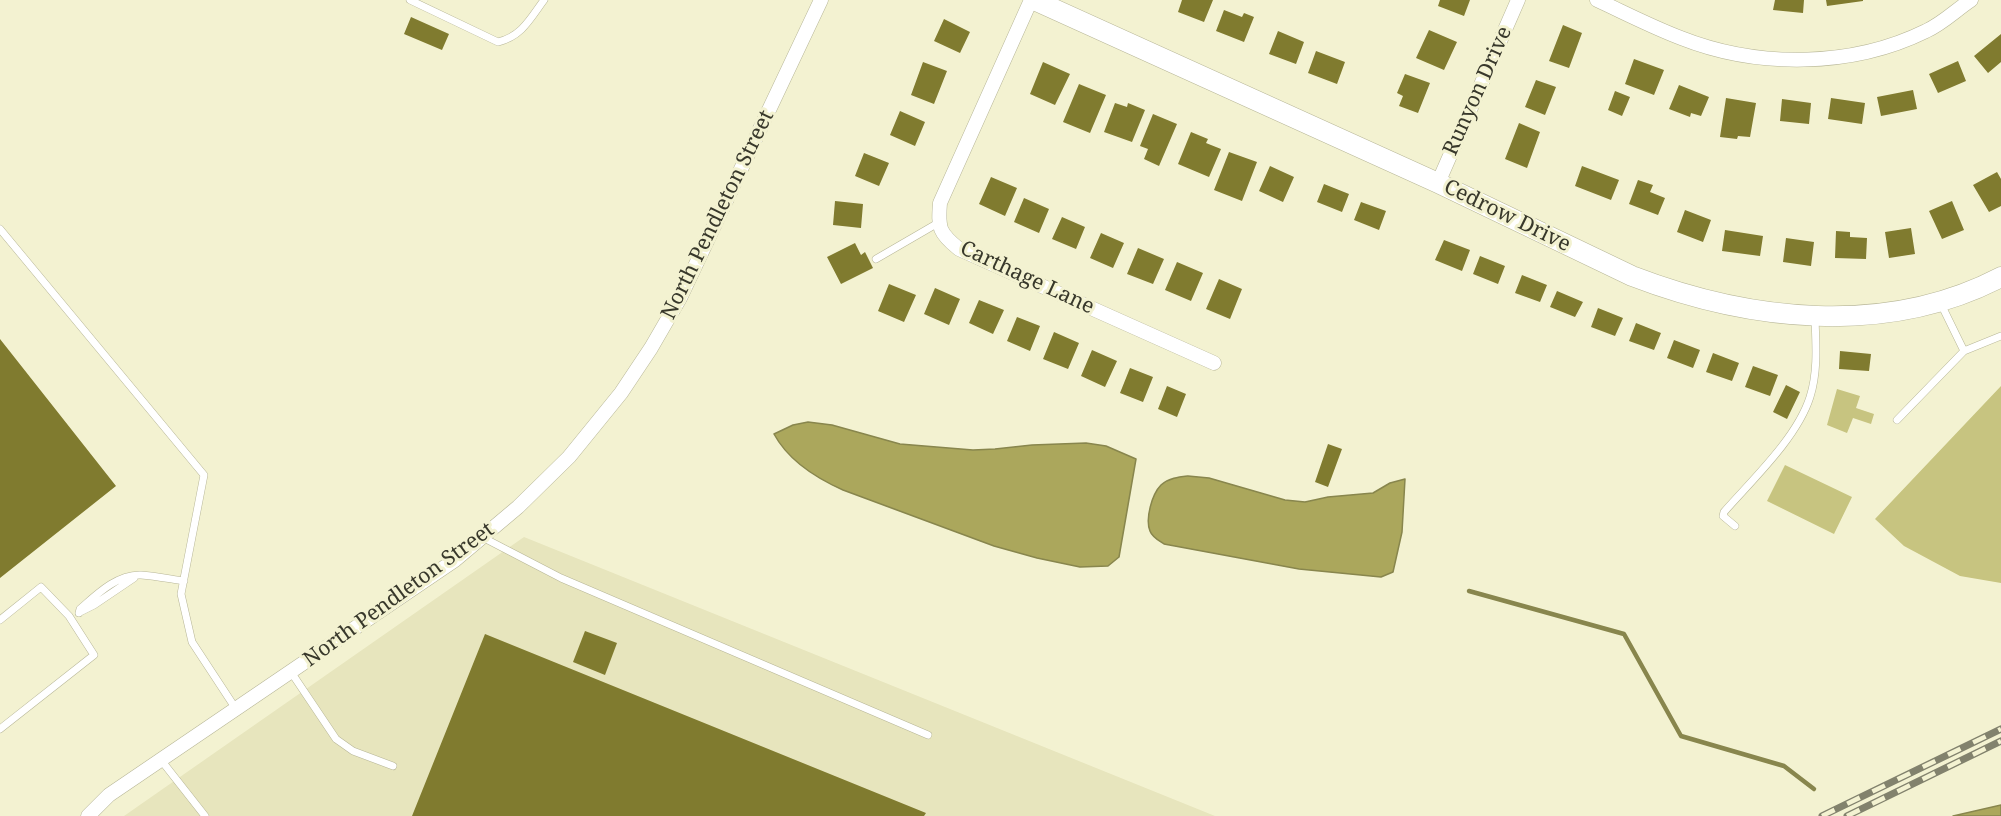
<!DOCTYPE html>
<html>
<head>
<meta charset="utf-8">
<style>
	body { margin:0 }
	canvas { display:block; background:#f3f2d1 }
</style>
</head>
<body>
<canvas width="2001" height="816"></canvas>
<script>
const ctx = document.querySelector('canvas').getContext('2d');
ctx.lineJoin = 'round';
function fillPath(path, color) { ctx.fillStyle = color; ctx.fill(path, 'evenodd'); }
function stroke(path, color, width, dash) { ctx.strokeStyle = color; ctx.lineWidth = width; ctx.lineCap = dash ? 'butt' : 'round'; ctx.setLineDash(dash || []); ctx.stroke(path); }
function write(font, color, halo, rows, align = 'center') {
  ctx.font = font + ' "Noto Serif",serif'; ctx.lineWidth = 6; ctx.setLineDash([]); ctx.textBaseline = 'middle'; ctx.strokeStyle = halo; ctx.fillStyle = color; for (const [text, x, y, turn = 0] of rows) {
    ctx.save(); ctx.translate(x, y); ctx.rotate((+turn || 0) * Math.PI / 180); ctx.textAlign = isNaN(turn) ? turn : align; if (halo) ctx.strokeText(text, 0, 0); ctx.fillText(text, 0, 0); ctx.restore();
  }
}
fillPath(new Path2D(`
	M524 537 1215 816H124Z`), '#e7e5bd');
fillPath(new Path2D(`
	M2001 386V583L1960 576 1904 546 1875 519Z
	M1837 389 1860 396 1856 408 1874 414 1871 424 1853 418 1847 433 1827 425Z
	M1785 465 1852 497 1834 534 1767 501Z`), '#c7c480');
const water = new Path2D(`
	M808 422 832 425 900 444 973 450 995 449 1032 445 1086 443 1106 446 1136 459 1119 557 1108 566 1080 567 1037 558 994 546 843 490C816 478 788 460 774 434L793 425Z
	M1188 476 1209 478 1285 500 1305 502 1328 497 1373 493 1390 483 1405 479 1402 532 1393 572 1381 577 1299 569 1164 544C1158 540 1152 537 1150 531 1145 519 1152 494 1161 485 1169 478 1179 477 1188 476Z
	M2001 805V816H1953Z`);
fillPath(water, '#aba75c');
stroke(water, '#88864d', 1.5);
stroke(new Path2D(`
	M1469 591 1624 634 1681 736 1784 766 1814 789`), '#88864d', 4.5);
fillPath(new Path2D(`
	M1182 0H1213L1204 22 1178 12Z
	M1440 0H1470L1464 16 1438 6Z
	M1775 0H1804L1803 13 1773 10Z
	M1826 0H1863V1L1827 6Z
	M1224 10 1242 17 1244 13 1254 17 1244 42 1216 31Z
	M411 17 449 34 442 50 404 34Z
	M944 19 970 32 960 53 934 41Z
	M1563 25 1582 33 1569 68 1549 61Z
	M1429 30 1457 42 1444 70 1416 58Z
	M1278 31 1304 42 1296 64 1269 54Z
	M2001 34V62L1988 73 1974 56Z
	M1316 51 1345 62 1337 84 1308 73Z
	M1634 59 1664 70 1654 95 1625 84Z
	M1958 61 1966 81 1938 93 1929 74Z
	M923 62 947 71 934 104 911 95Z
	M1043 62 1070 74 1055 105 1030 94Z
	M1405 74 1430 83 1418 113 1399 106 1403 96 1397 93Z
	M1536 80 1556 87 1545 115 1525 107Z
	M1079 84 1106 95 1090 133 1063 122Z
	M1679 85 1709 97 1701 116 1691 113 1690 117 1669 109Z
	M1913 90 1917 109 1881 116 1877 97Z
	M1615 91 1630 97 1622 116 1608 110Z
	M1726 98 1756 103 1750 137 1738 136 1737 139 1720 137Z
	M1831 98 1865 103 1862 124 1828 119Z
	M1782 99 1811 103 1809 124 1780 121Z
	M1115 103 1127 107 1128 103 1145 110 1132 142 1104 132Z
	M900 111 925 122 915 146 890 135Z
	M1153 114 1177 124 1159 166 1144 159 1148 149 1140 146Z
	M1519 123 1540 132 1527 168 1505 159Z
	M1191 132 1208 139 1206 143 1221 149 1209 177 1178 164Z
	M1229 152 1257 162 1242 201 1214 190Z
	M864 153 889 163 879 186 855 176Z
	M1270 166 1294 177 1283 202 1259 191Z
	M1582 166 1619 180 1611 200 1575 186Z
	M1997 172 2001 179V206L1989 212 1973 185Z
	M991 177 1017 188 1005 216 979 204Z
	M1638 180 1653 185 1650 192 1665 198 1658 215 1629 204Z
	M1324 184 1349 194 1342 212 1317 202Z
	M1024 198 1049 209 1039 233 1014 222Z
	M835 201 863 204 861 228 833 225Z
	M1952 201 1964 230 1942 239 1929 211Z
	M1361 202 1386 211 1379 230 1354 220Z
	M1685 210 1711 220 1703 242 1677 232Z
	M1062 217 1085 227 1076 249 1052 239Z
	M1911 228 1915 254 1889 258 1885 232Z
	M1725 230 1763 236 1760 256 1722 251Z
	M1836 231 1850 232V237L1867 238 1866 259 1835 258Z
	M1101 233 1124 243 1113 268 1090 258Z
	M1786 238 1814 242 1811 266 1783 262Z
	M1444 240 1470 250 1462 271 1435 260Z
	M855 243 861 255 865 252 873 268 841 284 827 257Z
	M1138 248 1164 259 1153 284 1127 274Z
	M1480 256 1505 266 1498 284 1473 274Z
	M1177 262 1203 273 1191 301 1165 290Z
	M1522 275 1547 285 1540 302 1515 293Z
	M1219 279 1242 289 1230 319 1206 309Z
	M889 284 916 295 904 322 878 311Z
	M935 288 960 299 949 325 924 314Z
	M1557 291 1583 302 1575 317 1550 307Z
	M979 300 1004 310 993 334 969 323Z
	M1598 308 1623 318 1615 336 1591 327Z
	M1017 317 1040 326 1030 351 1007 341Z
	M1636 323 1661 333 1654 350 1629 341Z
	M1054 332 1079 343 1068 369 1043 359Z
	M0 339 116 486 0 578Z
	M1674 340 1700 350 1693 368 1667 358Z
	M1092 350 1117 361 1105 387 1081 376Z
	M1840 351 1871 354 1869 371 1839 369Z
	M1713 353 1739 363 1732 381 1706 372Z
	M1753 366 1778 375 1770 396 1745 387Z
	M1130 368 1153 377 1143 402 1120 393Z
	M1786 385 1800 392 1787 419 1773 412Z
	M1167 386 1186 394 1177 417 1158 409Z
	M1328 444 1342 449 1328 487 1315 482Z
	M585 631 617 643 605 675 573 662Z
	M485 634 926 813 924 816H412Z`), '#807b2f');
const lane = new Path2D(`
	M410 0 498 42C522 36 530 19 544 0
	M0 229 204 475 181 594 192 642 236 709
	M876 259 938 223
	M1964 351 2001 336
	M1897 420 1964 351 1940 302
	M1735 526 1723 516 1724 512C1752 480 1797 438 1810 397 1818 372 1816 345 1815 319
	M482 537 561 578 928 735
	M80 612 94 605 134 578
	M79 613 80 609C96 595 117 574 141 575 155 576 170 579 184 581
	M0 620 41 587 69 616 94 655 0 729
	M291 672 336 739 353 751 393 766
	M161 760 205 816`);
const street = new Path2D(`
	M1031 0 940 203C938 228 939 233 959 249L1214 363
	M1597 0C1625 13 1652 27 1681 38 1757 68 1851 68 1926 31 1942 24 1956 10 1971 0
	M1438 183 1518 0
	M88 816 109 795 455 560 518 507 569 457 621 393 651 348 680 298 821 0`);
const secondary = new Path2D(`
	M1034 0 1438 183 1632 276C1749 321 1886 337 2001 277`);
stroke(lane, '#b7b697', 8);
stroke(street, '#b7b697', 15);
stroke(secondary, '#b7b697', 21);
stroke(lane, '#fff', 7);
stroke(street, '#fff', 14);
stroke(secondary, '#fff', 20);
const rail = new Path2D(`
	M1822 816 2001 729
	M1847 816 2001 741`);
stroke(rail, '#82826d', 7);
stroke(rail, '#f3f2d1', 4.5, [14]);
write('21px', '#38382b', '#f3f2d1', [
	["Runyon Drive",1478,91,-66],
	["North Pendleton Street",718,215,-64],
	["Cedrow Drive",1507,216,26],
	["Carthage Lane",1027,278,25],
	["North Pendleton Street",399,595,-36]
]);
</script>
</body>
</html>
